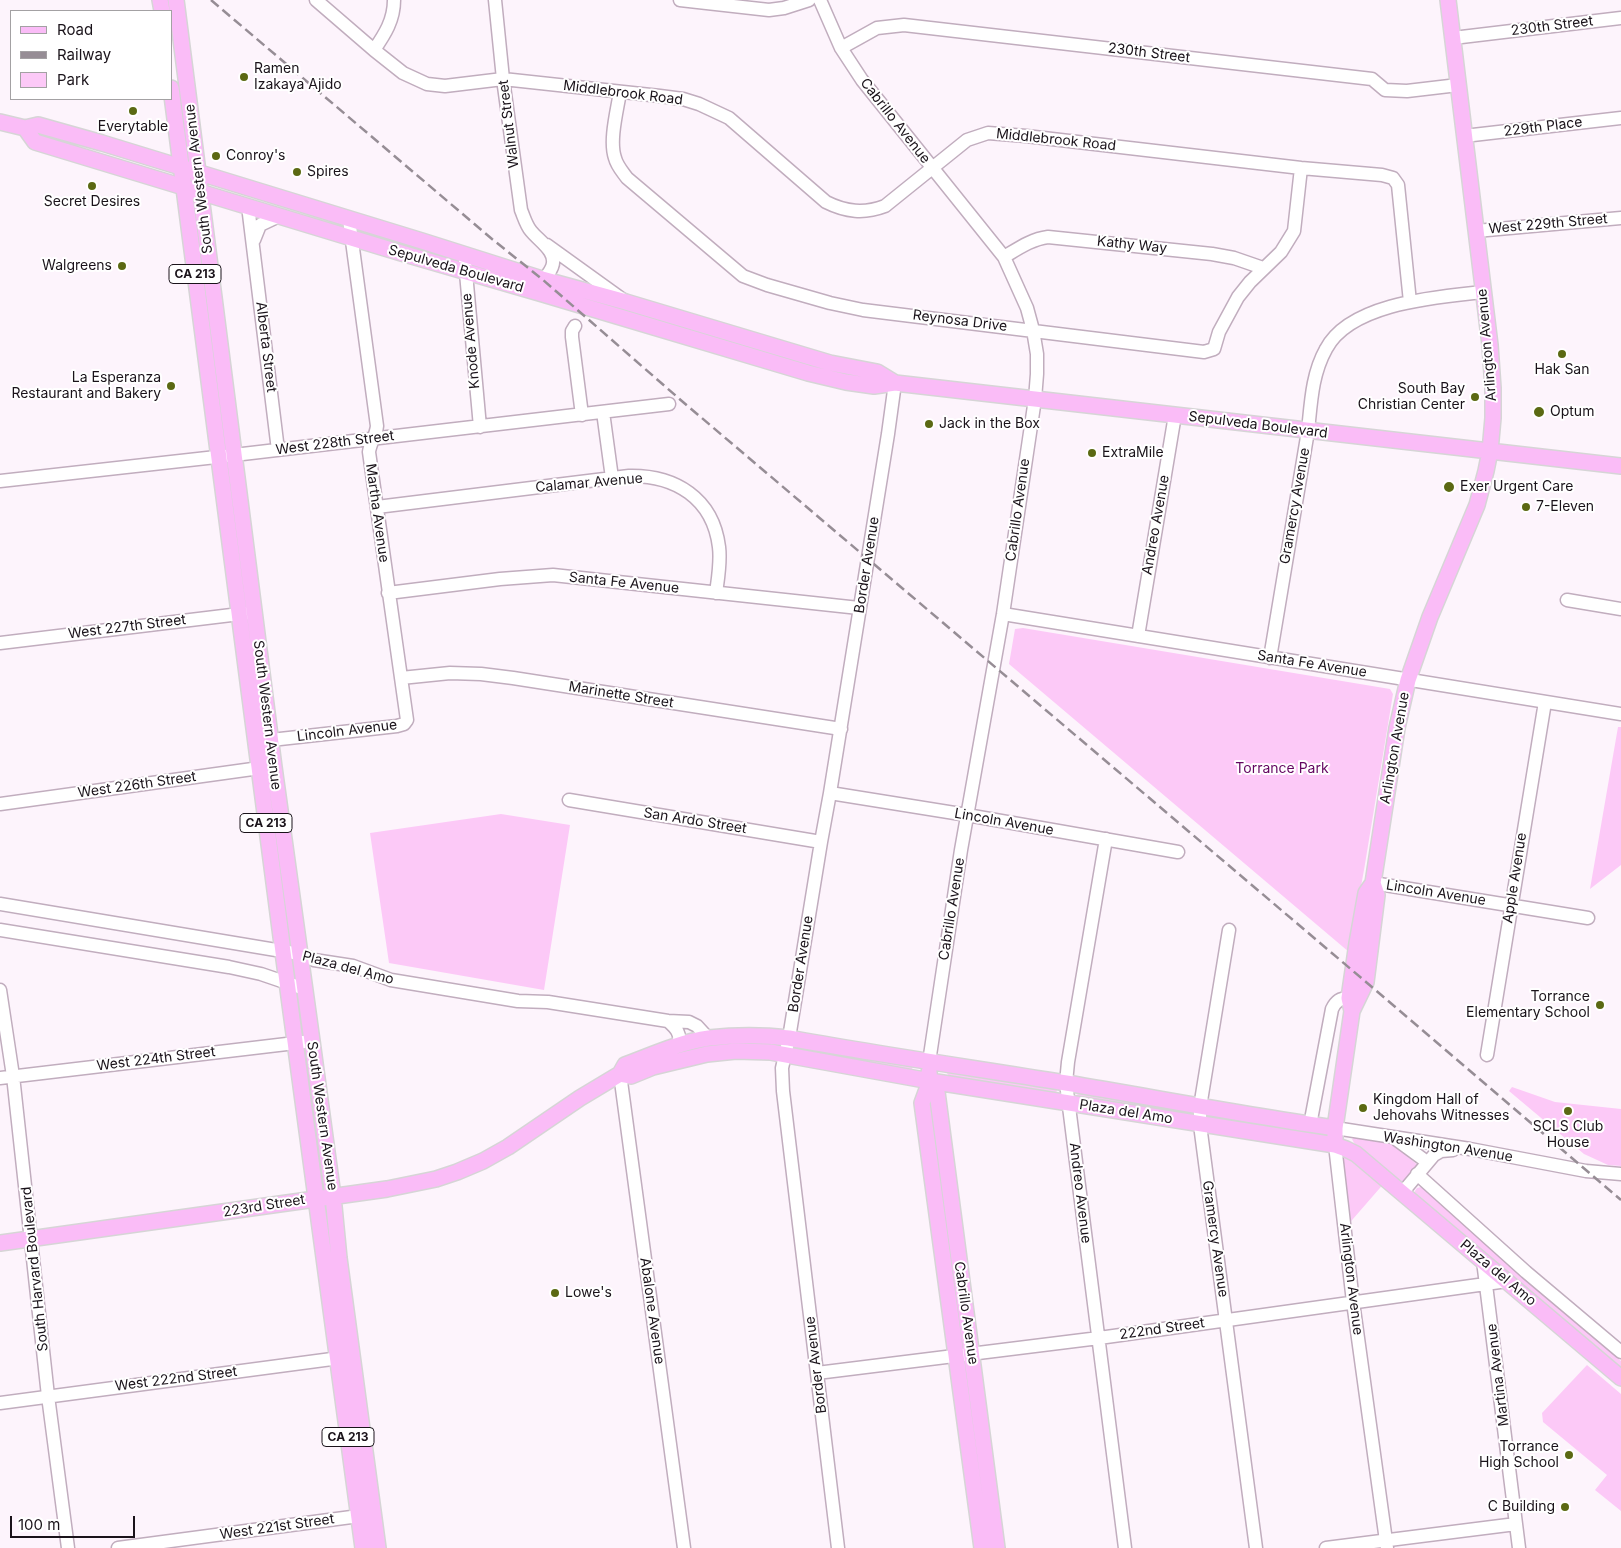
<!DOCTYPE html>
<html>
<head>
<meta charset="utf-8">
<style>
	body { margin:0 }
	#map { position:relative; width:1621px; height:1548px; overflow:hidden; background:#fdf4fc; font-family:Inter,sans-serif }
	canvas { display:block }
	.legend { position:absolute; left:10px; top:10px; width:162px; height:90px; box-sizing:border-box; background:#fff; border:1px solid #a3a1a3; margin:0; padding:6px 9px; list-style:none; font-size:15px; color:#1a131a }
	.legend li { display:flex; align-items:center; gap:10px; height:25px }
	.legend b { width:25px; border:1px solid #a3a1a3 }
	.scale { position:absolute; left:10px; top:1516px; width:125px; height:22px; box-sizing:border-box; border:2px solid #1a131a; border-top:0; padding-left:6px; font-size:15px; line-height:18px; white-space:nowrap; color:#1a131a; -webkit-text-stroke:4px #fff; paint-order:stroke }
</style>
</head>
<body>
<div id="map">
<canvas width="1621" height="1548"></canvas>
<ul class="legend">
<li><b style="height:6px;background:#fabcf7"></b>Road</li>
<li><b style="height:6px;background:#968d95"></b>Railway</li>
<li><b style="height:14px;background:#fcc9f7"></b>Park</li>
</ul>
<div class="scale">100 m</div>
</div>
<script>
const ctx = document.querySelector('canvas').getContext('2d');
ctx.lineJoin = 'round';
function fillPath(path, color) { ctx.fillStyle = color; ctx.fill(path, 'evenodd'); }
function stroke(path, color, width, dash) { ctx.strokeStyle = color; ctx.lineWidth = width; ctx.lineCap = dash ? 'butt' : 'round'; ctx.setLineDash(dash || []); ctx.stroke(path); }
function write(font, color, halo, rows, align = 'center') {
  ctx.font = font + ' Inter,sans-serif'; ctx.lineWidth = 4; ctx.setLineDash([]); ctx.textBaseline = 'middle'; ctx.strokeStyle = halo; ctx.fillStyle = color; for (const [text, x, y, turn = 0] of rows) {
    ctx.save(); ctx.translate(x, y); ctx.rotate((+turn || 0) * Math.PI / 180); ctx.textAlign = isNaN(turn) ? turn : align; if (halo) ctx.strokeText(text, 0, 0); ctx.fillText(text, 0, 0); ctx.restore();
  }
}
fillPath(new Path2D(`
	M1023 628 1390 689 1393 694 1364 870 1349 952 1009 664 1015 629Z
	M1618 727H1621V865L1590 889Z
	M501 814 570 825 544 990 389 963 370 833Z
	M800 1047 913 1065 912 1069 909 1070 800 1050Z
	M946 1071 1056 1089 1057 1091 1054 1094 949 1077Z
	M1512 1087 1555 1102 1621 1109V1166L1608 1165 1584 1154 1509 1091Z
	M1080 1091 1190 1110 1192 1113 1191 1115 1078 1097 1077 1093Z
	M1213 1115 1322 1134 1323 1136 1213 1120 1212 1117Z
	M1355 1137 1391 1143 1419 1166 1402 1184 1354 1143 1352 1139Z
	M1336 1147 1386 1181 1346 1227Z
	M1421 1187 1621 1361V1370L1415 1194V1191L1417 1188Z
	M1587 1365 1621 1394V1511L1595 1490 1607 1475 1543 1422 1542 1413Z`), '#fcc9f7');
const minor = new Path2D(`
	M316 0 374 50 403 73 427 84 445 86 503 79 660 96 683 99 699 104 729 118 826 202C846 212 864 214 885 206L967 140 988 133 1026 136 1301 168 1382 175 1393 178 1398 185 1410 302
	M495 0 503 79 521 210C524 217 526 225 531 231 539 241 558 252 552 267 549 275 543 278 540 288
	M680 0 769 10 784 8 809 0
	M820 0 841 48 862 80 1004 257 1027 308 1033 330 1037 354V374L1035 399 1003 614 961 850 929 1062
	M1453 38 1621 18
	M841 48 877 28 904 25 1372 79 1385 90 1407 91 1458 85
	M374 50C385 34 394 20 394 0
	M620 92C617 111 609 141 615 158 617 166 622 171 627 178L743 276 767 285 830 303 863 310 1204 352 1214 349 1219 332 1238 297 1250 282 1281 252 1294 231 1301 168
	M1464 136 1621 118
	M248 206 278 450
	M1476 231 1621 218
	M254 240 260 225 279 216
	M547 245 622 299
	M1004 257C1019 248 1032 239 1048 237L1212 254 1234 258 1263 268
	M465 262 480 427
	M575 326 572 331V337L582 415
	M603 412 612 478
	M0 481 234 455 669 404
	M377 507 629 476C675 475 713 498 719 547 721 562 718 578 716 593
	M388 593 500 579 553 575 859 608
	M1567 600 1621 609
	M1003 614 1621 714
	M1138 636 1175 415
	M0 643 248 613
	M1270 658 1308 431C1311 402 1312 374 1326 349 1350 303 1437 297 1483 292
	M401 678 450 673 481 674 513 678 841 729
	M262 741 397 726 404 724 407 720 369 452C370 443 376 436 377 426L349 219
	M830 793 967 815 1178 852
	M569 800 821 842
	M0 804 267 767
	M1106 839 1068 1062 1066 1083 1125 1548
	M1373 883 1588 918
	M0 904 300 954 314 960 353 966 391 980 518 1001 548 1002 668 1021 689 1022 697 1026 708 1038
	M0 930 229 967 261 974 305 989
	M1229 930 1200 1107V1125L1256 1548
	M0 990 13 1076 48 1396 68 1548
	M668 1021C676 1028 682 1034 678 1046
	M1487 1055 1545 702
	M620 1074 684 1548
	M0 1078 312 1041
	M1310 1125 1332 1009C1336 1001 1340 998 1349 998
	M1335 1128 1470 1149 1586 1171 1621 1174
	M1397 1140 1427 1162
	M1335 1145 1353 1302 1387 1548
	M1417 1174 1526 1272 1621 1352
	M1402 1193 1434 1155 1441 1151 1453 1150
	M1483 1261 1519 1548
	M817 1373 1099 1338 1507 1281
	M0 1403 347 1357
	M118 1548 359 1516 367 1511
	M838 1548 783 1091 782 1068 789 1038 821 842 830 793 888 434 895 383
	M1326 1548 1516 1524`);
const major = new Path2D(`
	M160 0 162 11
	M176 0 274 767 312 1041 333 1196 339 1258 378 1548
	M171 88 283 952 363 1548
	M0 122 25 128 38 125 102 143 422 241 542 279 626 302 830 363 877 372 895 383
	M25 128 35 142 401 253 543 294 808 373 846 382 874 386 895 383 1621 466
	M1352 1011 1349 998 1357 943 1366 893 1373 883 1397 728 1408 680 1430 617 1477 505 1486 471 1490 451 1493 418V388L1490 345 1448 0
	M929 1072 930 1081 922 1103 982 1548
	M620 1074 631 1076 653 1067 707 1054 736 1051 770 1052 930 1081 1335 1145 1346 1149 1356 1154 1621 1378
	M620 1074 625 1065C652 1055 680 1042 709 1038 735 1035 763 1035 789 1038 881 1055 974 1068 1066 1083 1156 1098 1245 1115 1335 1128
	M930 1081 937 1092 997 1548
	M1335 1139V1128L1352 1011 1366 982 1377 895 1373 883
	M0 1243 387 1189 436 1179 457 1172 483 1161 508 1147 580 1098 620 1074`);
stroke(minor, '#c1adbe', 15);
stroke(major, '#d6d5d6', 18);
stroke(minor, '#fff', 12);
stroke(major, '#fabcf7', 15);
stroke(new Path2D(`
	M211 0 492 239 542 279 683 402 1366 982 1621 1200`), '#968d95', 2.5, [10, 5]);
for (const [x, y, r, color] of [
	[244,77,5,"#5b6913"],
	[133,111,5,"#5b6913"],
	[216,156,5,"#5b6913"],
	[297,172,5,"#5b6913"],
	[92,186,5,"#5b6913"],
	[122,266,5,"#5b6913"],
	[1562,354,5,"#5b6913"],
	[171,386,5,"#5b6913"],
	[1475,397,5,"#5b6913"],
	[1539,412,6,"#5b6913"],
	[929,424,5,"#5b6913"],
	[1092,453,5,"#5b6913"],
	[1449,487,6,"#5b6913"],
	[1526,507,5,"#5b6913"],
	[1600,1005,5,"#5b6913"],
	[1363,1108,5,"#5b6913"],
	[1568,1111,5,"#5b6913"],
	[555,1293,5,"#5b6913"],
	[1569,1455,5,"#5b6913"],
	[1565,1507,5,"#5b6913"]
]) { const dot = new Path2D(); dot.arc(x, y, r, 0, 2 * Math.PI); ctx.fillStyle = color; ctx.fill(dot); stroke(dot, '#fff', 2); }
for (const [x, y, w] of [
	[195,274,52],
	[266,823,52],
	[348,1437,52]
]) { const box = new Path2D(); box.roundRect(x - w / 2, y - 9.5, w, 19, 4); ctx.fillStyle = '#fff'; ctx.fill(box); stroke(box, '#1a131a', 1); }
write('bold 12px', '#1a131a', null, [
	["CA 213",195,274],
	["CA 213",266,823],
	["CA 213",348,1437]
]);
write('14px', '#1a131a', '#fff', [
	["230th Street",1552,26,-7],
	["230th Street",1149,53,7],
	["Middlebrook Road",623,93,7],
	["Cabrillo Avenue",895,121,52],
	["Walnut Street",509,124,-97],
	["229th Place",1543,127,-7],
	["Middlebrook Road",1056,140,6],
	["South Western Avenue",199,179,-97],
	["West 229th Street",1548,224,-5],
	["Kathy Way",1132,245,6],
	["Sepulveda Boulevard",456,269,16],
	["Reynosa Drive",960,321,7],
	["Knode Avenue",471,341,-95],
	["Arlington Avenue",1487,345,-95],
	["Alberta Street",266,347,83],
	["Sepulveda Boulevard",1258,425,7],
	["West 228th Street",335,443,-7],
	["Calamar Avenue",589,483,-5],
	["Gramercy Avenue",1295,506,-80],
	["Cabrillo Avenue",1018,510,-82],
	["Martha Avenue",377,513,82],
	["Andreo Avenue",1156,525,-80],
	["Border Avenue",867,565,-81],
	["Santa Fe Avenue",624,583,6],
	["West 227th Street",127,627,-7],
	["Santa Fe Avenue",1312,664,9],
	["Marinette Street",621,695,9],
	["South Western Avenue",267,715,83],
	["Lincoln Avenue",347,731,-7],
	["Arlington Avenue",1395,748,-80],
	["West 226th Street",137,785,-8],
	["San Ardo Street",695,821,9],
	["Lincoln Avenue",1004,822,10],
	["Apple Avenue",1515,878,-81],
	["Lincoln Avenue",1436,893,9],
	["Cabrillo Avenue",952,909,-81],
	["Border Avenue",801,964,-81],
	["Plaza del Amo",348,968,15],
	["West 224th Street",156,1059,-7],
	["Plaza del Amo",1126,1112,9],
	["South Western Avenue",322,1116,82],
	["Washington Avenue",1448,1147,9],
	["Andreo Avenue",1080,1193,83],
	["223rd Street",264,1206,-9],
	["Gramercy Avenue",1215,1239,82],
	["South Harvard Boulevard",35,1269,-96],
	["Plaza del Amo",1498,1273,40],
	["Arlington Avenue",1351,1279,83],
	["Abalone Avenue",652,1311,82],
	["Cabrillo Avenue",966,1313,82],
	["222nd Street",1162,1329,-8],
	["Border Avenue",816,1365,-97],
	["Martina Avenue",1498,1375,-97],
	["West 222nd Street",176,1379,-7],
	["West 221st Street",277,1527,-8]
]);
write('14px', '#1a131a', '#fff', [
	["Ramen",254,69],
	["Izakaya Ajido",254,85],
	["Everytable",133,127,"center"],
	["Conroy's",226,156],
	["Spires",307,172],
	["Secret Desires",92,202,"center"],
	["Walgreens",112,266,"right"],
	["Hak San",1562,370,"center"],
	["La Esperanza",161,378,"right"],
	["Restaurant and Bakery",161,394,"right"],
	["South Bay",1465,389,"right"],
	["Christian Center",1465,405,"right"],
	["Optum",1550,412],
	["Jack in the Box",939,424],
	["ExtraMile",1102,453],
	["Exer Urgent Care",1460,487],
	["7-Eleven",1536,507],
	["Torrance",1590,997,"right"],
	["Elementary School",1590,1013,"right"],
	["Kingdom Hall of",1373,1100],
	["Jehovahs Witnesses",1373,1116],
	["SCLS Club",1568,1127,"center"],
	["House",1568,1143,"center"],
	["Lowe's",565,1293],
	["Torrance",1559,1447,"right"],
	["High School",1559,1463,"right"],
	["C Building",1555,1507,"right"]
], 'left');
write('14px', '#630661', '#fff', [
	["Torrance Park",1282,769]
]);
</script>
</body>
</html>
